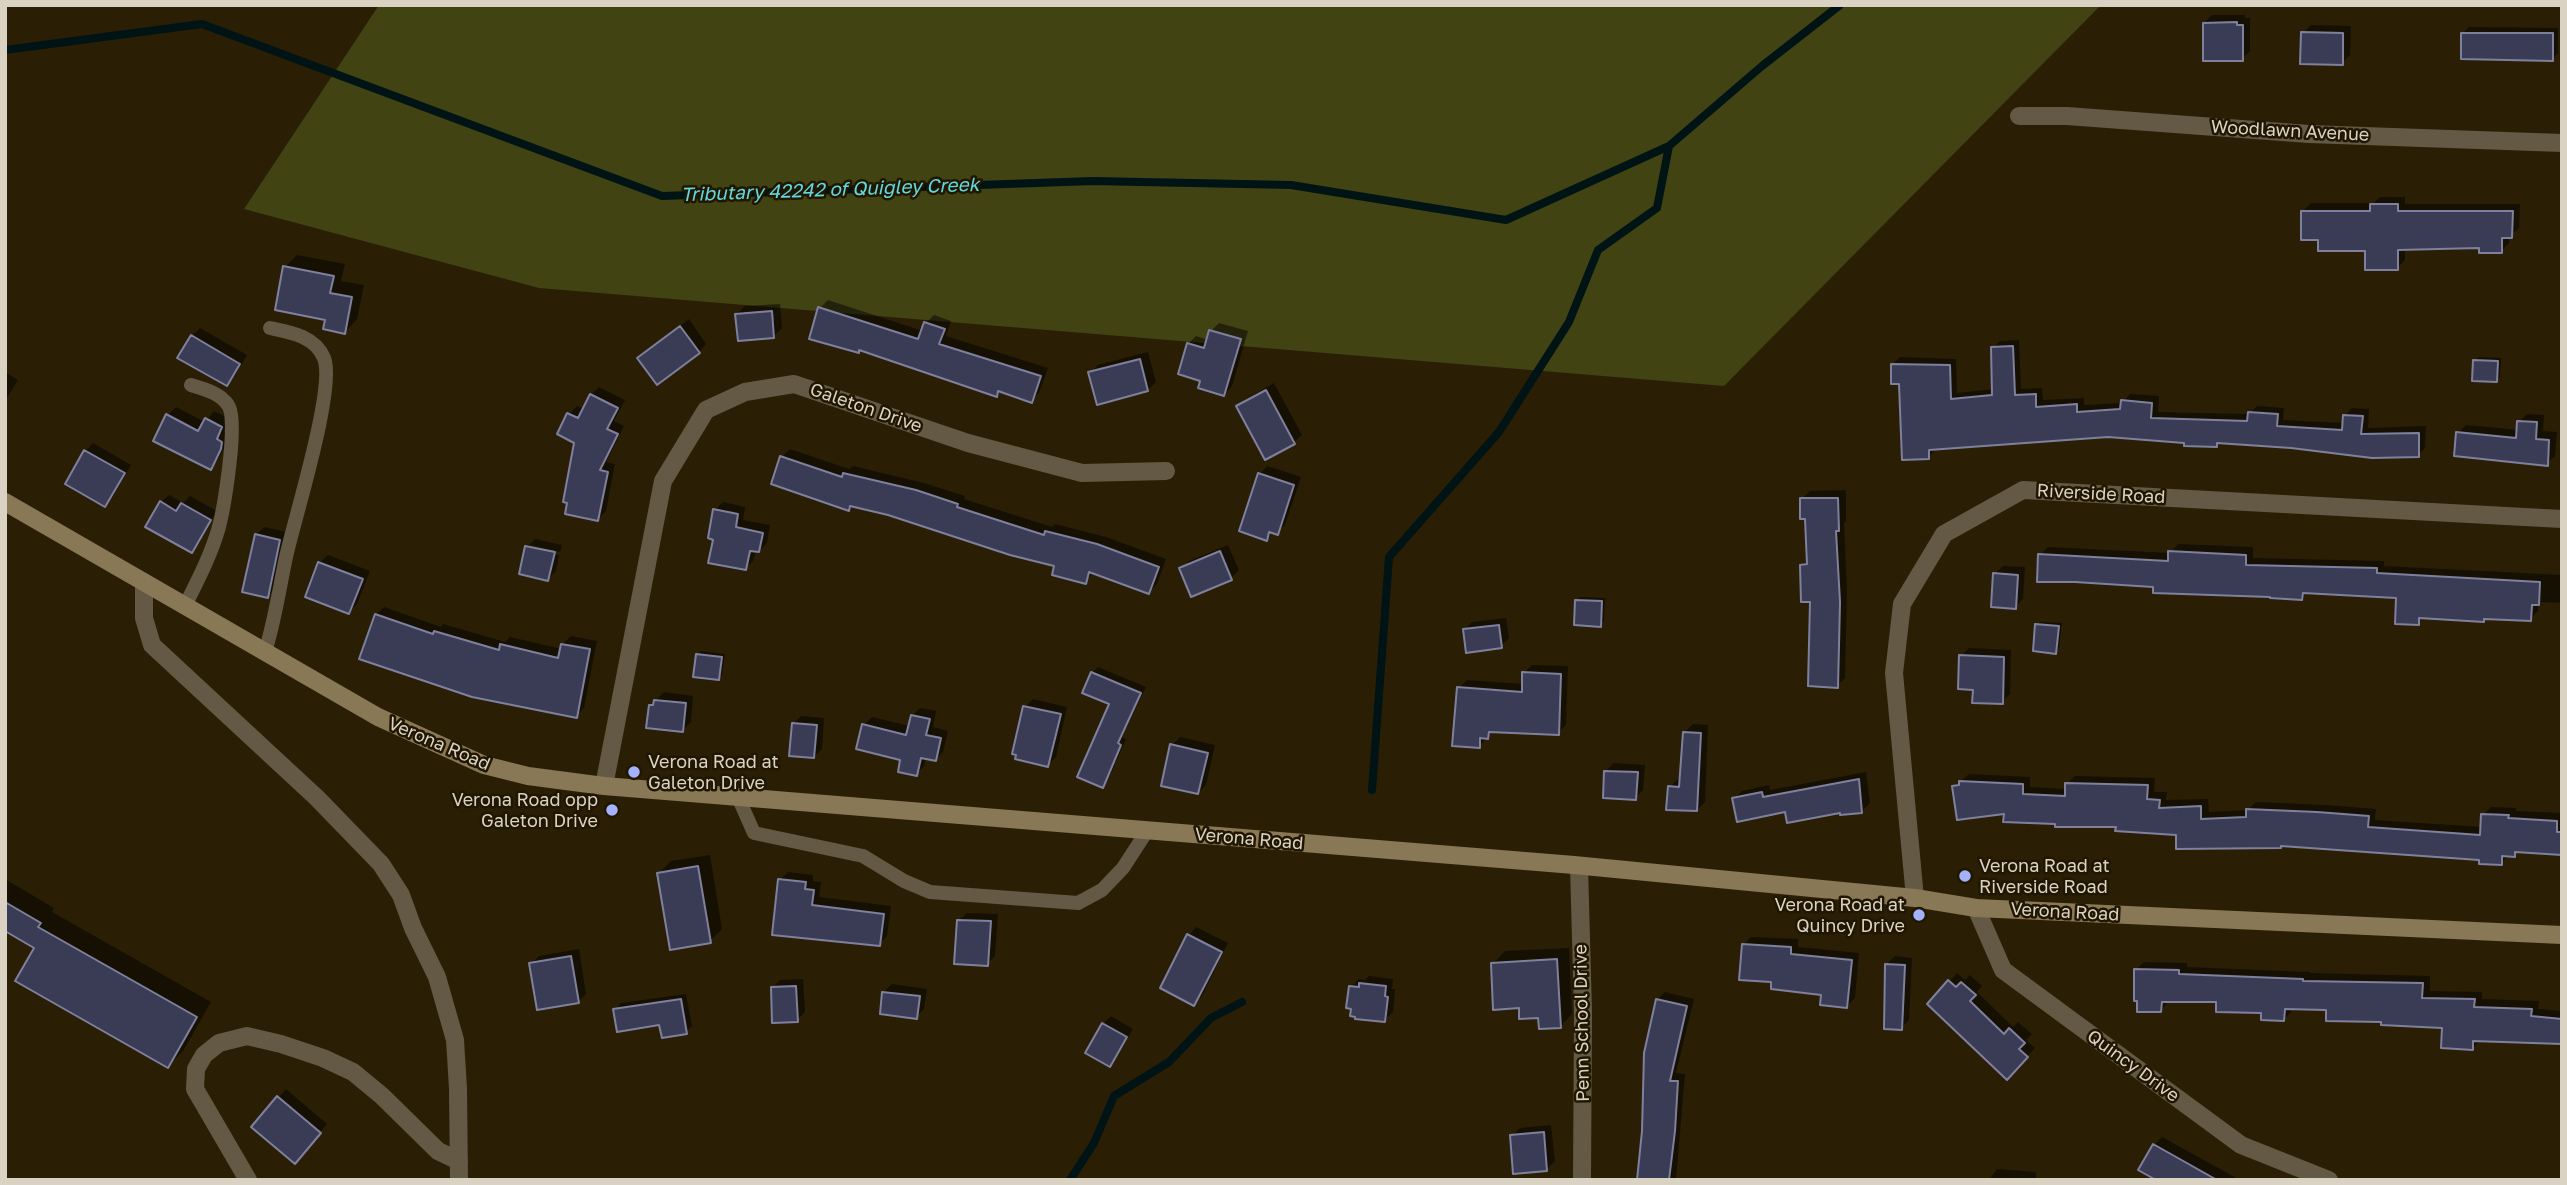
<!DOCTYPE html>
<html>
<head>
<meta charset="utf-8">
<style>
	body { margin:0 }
	#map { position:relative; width:2567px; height:1185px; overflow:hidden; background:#2a1f05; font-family:"Golos Text",sans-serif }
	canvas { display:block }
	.frame { position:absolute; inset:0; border:7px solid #dad3c4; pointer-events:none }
</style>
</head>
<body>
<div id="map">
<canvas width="2567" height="1185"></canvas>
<div class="frame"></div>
</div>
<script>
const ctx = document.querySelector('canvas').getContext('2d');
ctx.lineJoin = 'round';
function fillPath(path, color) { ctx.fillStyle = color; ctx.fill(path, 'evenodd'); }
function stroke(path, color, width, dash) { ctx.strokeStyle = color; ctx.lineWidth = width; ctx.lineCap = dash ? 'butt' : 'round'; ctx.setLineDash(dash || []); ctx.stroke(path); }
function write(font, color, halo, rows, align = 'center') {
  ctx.font = font + ' "Golos Text",sans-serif'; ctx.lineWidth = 5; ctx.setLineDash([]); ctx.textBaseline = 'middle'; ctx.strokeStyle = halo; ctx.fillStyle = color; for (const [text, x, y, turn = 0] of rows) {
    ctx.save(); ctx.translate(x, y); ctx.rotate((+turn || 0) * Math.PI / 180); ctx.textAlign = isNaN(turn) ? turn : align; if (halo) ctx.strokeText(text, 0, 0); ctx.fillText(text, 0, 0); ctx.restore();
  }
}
fillPath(new Path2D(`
	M379 5H2101L1724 386 539 288 244 209Z`), '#414313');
fillPath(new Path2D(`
	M2212 15H2245V18H2250V51L2242 59 2204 23Z
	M2311 25 2351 26 2350 55 2342 63 2303 33Z
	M2469 27 2558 28V53L2552 59 2462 34Z
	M2380 197H2405V204H2520L2519 228 2509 236V243L2501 251 2480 247 2405 248V260L2397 268 2367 249 2320 238 2303 211 2311 203H2374Z
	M297 255 345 264 341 281 364 285 357 319 345 332 327 318 285 267Z
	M828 300 923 331 926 323 934 315 951 321 946 336 1048 368 1039 393 1031 401 1001 390 996 395 861 348 858 351 820 308Z
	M780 304 782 328 774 336 737 314 745 306Z
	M689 319 706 344 699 352 639 358Z
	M1219 323 1248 331 1232 386 1224 394 1202 380 1188 344 1196 336 1208 340 1211 331Z
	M200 328 247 355 235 376 227 384 192 336Z
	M2019 340 2021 389 2042 388 2043 400 2084 398V405L2122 403 2130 394 2159 396 2158 412 2249 414 2257 406 2284 408 2283 420 2344 423 2345 415 2352 408 2369 409 2368 428 2426 426 2425 448 2418 455 2220 442 2216 445 2108 436 1936 448 1929 457 1893 364 1900 357 1956 359 1957 393 1994 389 1993 348 2000 341Z
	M1148 352 1156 382 1148 390 1090 373 1098 365Z
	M2479 357 2501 358 2500 377 2496 380 2475 360Z
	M5 372 18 380 5 401Z
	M1274 383 1302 435 1294 442 1238 406 1246 399Z
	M599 387 625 400 614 421 624 426 606 462 615 464 606 511 598 519 576 442 559 433 569 414 577 406 584 409 591 395Z
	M176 407 205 422 214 411 229 418 224 431 229 434V439L218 460 210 468 168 415Z
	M2527 414 2544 415 2543 431 2557 432 2555 456 2547 464 2458 433 2466 425 2519 430V422Z
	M93 443 131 465 113 497 105 504 86 451Z
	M790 449 849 469 853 466 924 483 965 496 964 499 1052 527 1055 524 1106 537 1166 559 1157 584 1149 592 1094 572 1085 582 1056 565 888 514 852 505 849 509 773 482 782 457Z
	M1267 466 1301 477 1285 525 1277 533 1273 532 1266 539 1260 474Z
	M1846 490V521L1844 523 1847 593 1845 678 1837 686 1802 565 1809 558 1807 517 1802 499 1810 491Z
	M169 495 183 503 190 496 217 511 199 543 191 551 161 502Z
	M723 502 745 507 743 520 770 525 767 543 759 551 756 550 753 561 745 569 716 538 715 510Z
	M264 527 287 532 276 588 268 596 256 535Z
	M535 539 562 545 560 552 530 545V549L559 555 556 571 548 579 527 547Z
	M2178 544 2253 547V558L2384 561V566L2562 575V603L2539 602 2538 611 2530 619 2486 617 2483 620 2425 617 2418 623 2398 596 2308 592 2301 598 2155 585 2040 555 2048 547 2170 553Z
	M1228 545 1239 570 1231 578 1181 569 1189 561Z
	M328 555 370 571 357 604 349 612 307 596 320 562Z
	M2003 566 2025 567 2023 599 2015 607 1995 574Z
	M1580 597 1605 598 1604 621 1600 625 1577 601Z
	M384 607 441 627 443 624 505 642 510 637 562 649 563 644 571 636 597 641 584 708 576 716 376 615Z
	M1506 618 1509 638 1501 646 1464 630 1472 622Z
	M2040 622 2062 623 2059 648 2056 652 2037 625Z
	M1969 648 2011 650 2010 694 2002 702 1975 688 1961 656Z
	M701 651 725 654 722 675 719 678 697 655Z
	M1532 665 1568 666 1566 725 1558 733 1494 731 1479 746 1459 688 1467 680 1524 684V673Z
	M1098 667 1146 687 1122 737 1126 739 1108 780 1102 786 1111 703 1092 673Z
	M664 692 693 696 691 722 683 730 650 706Z
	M1033 699 1067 707 1056 757 1048 765 1018 753 1025 707Z
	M920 708 936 711 933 727 948 731 943 752 935 760 926 758 924 766 917 774 864 725 872 717 910 726 912 716Z
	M801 716 824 718 822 749 814 757 793 724Z
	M1693 724 1708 725 1705 802 1697 810 1670 787 1678 779H1681L1685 732Z
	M1180 737 1215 745 1206 785 1198 793 1172 745Z
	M1614 763 1645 765 1643 790 1635 798 1606 771Z
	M1866 772 1870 803 1862 811 1787 810 1734 799 1742 791 1769 785 1770 790Z
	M1969 774 2030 777V787L2067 789V784L2075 776 2155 778 2154 792H2167L2166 800 2208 799 2209 812 2248 810 2256 802 2326 805 2376 809 2375 820 2482 827 2483 815 2491 807 2516 808V811L2562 813V853L2518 851 2514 855H2509L2501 863 2481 858 2177 834 2117 826 2057 823 2006 812 1954 787Z
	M710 855 722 929 710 941 659 873 671 861Z
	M788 872 813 875V881L821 882 819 897 891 906 887 936 879 944 774 933 780 880Z
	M5 879 54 908 52 912 211 1002 183 1051 168 1066 36 947 5 929Z
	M967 913 998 914 995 956 987 964 959 920Z
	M1196 927 1228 943 1202 996 1194 1003 1189 935Z
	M1751 937 1798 939V947L1859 953 1855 998 1847 1006 1823 993 1773 980 1743 945Z
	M1569 948 1572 1014 1560 1027 1520 1006 1493 964 1505 951Z
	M579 949 586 994 578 1002 531 964 539 956Z
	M1895 956 1912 958 1909 1020 1901 1028 1887 964Z
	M2144 962 2187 963V967L2310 972V973L2430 976V991L2482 992V999L2539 1001 2538 1009 2562 1011V1045H2559V1042L2481 1039 2473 1048 2444 1027 2383 1020 2328 1008 2291 1007V1012L2283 1020 2263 1011 2218 1000H2169L2161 1011 2136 970Z
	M1957 973 1965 980 1970 975 1982 986 1977 992 2013 1027 2018 1022 2032 1034 2026 1040 2035 1048 2007 1078 1929 1004Z
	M1369 976 1393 979 1392 989H1395L1393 1012 1385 1020 1351 987 1359 979 1365 980Z
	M803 979 805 1012 797 1020 772 988 780 980Z
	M892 984 927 989 924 1009 916 1017 884 992Z
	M1665 992 1694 999 1676 1073 1685 1074 1676 1180H1639L1657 1000Z
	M686 994 692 1026 686 1032 615 1010 621 1003Z
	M1111 1016 1133 1029 1117 1057 1110 1065 1103 1024Z
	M286 1089 327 1124 302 1154 253 1127Z
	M1551 1125 1555 1161 1547 1169 1512 1136 1520 1128Z
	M2162 1137 2240 1180H2160L2154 1145Z
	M1997 1169 2036 1172V1180H1989Z`), '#0007');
stroke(new Path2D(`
	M5 50 202 24 662 196 1093 181 1291 185 1506 220 1669 146 1762 66 1840 5
	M1372 790 1389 557 1499 432 1569 322 1598 250 1657 208 1669 146
	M1070 1180 1094 1143 1114 1096 1169 1062 1211 1018 1242 1002`), '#001315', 8);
const building = new Path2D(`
	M2237 22V25H2243V61H2203V23Z
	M2301 32 2343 33V65L2300 64Z
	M2461 33H2553V61L2461 59Z
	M2370 204H2398V211H2513L2512 238H2502V253H2479V248L2398 250V270H2365V251H2318V240H2301V211H2370Z
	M283 266 334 276 330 293 352 297 345 334 323 329 325 320 275 310Z
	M818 307 918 339 924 322 945 329 939 344 1041 376 1032 403 998 391 997 397 859 350V353L809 339Z
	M772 311 774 338 738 341 735 314Z
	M680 326 700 353 657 385 637 358Z
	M1209 330 1241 339 1224 396 1198 388 1200 381 1178 374 1187 343 1204 348Z
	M191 335 240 364 227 386 177 358Z
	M2013 346 2015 395 2036 394V407L2077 404V412L2120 409 2121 400 2152 403 2151 418 2247 421 2248 412 2278 414 2277 426 2342 430 2343 415 2363 416 2361 434 2419 433V457L2372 458 2291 448 2217 443V447L2184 446V443L2108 437 1929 450V459L1902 460 1899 384H1891V364L1950 365 1951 399 1992 395 1991 347Z
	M1140 359 1148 391 1097 405 1088 372Z
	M2473 360 2498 361 2497 382 2472 381Z
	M1266 390 1295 444 1265 460 1236 406Z
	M590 394 618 408 607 429 618 434 600 470 608 472 598 521 565 514 567 503 563 502 574 443 557 434 567 413 578 418Z
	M166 414 198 431 205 418 222 427 217 439 222 442 221 449 211 470 153 441Z
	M2517 421 2537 422 2536 439 2549 440 2548 466 2454 456 2456 432 2516 438Z
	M84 450 125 473 105 507 65 484Z
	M780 456 842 477 843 473 916 490 958 504 957 507 1044 535 1045 531 1097 544 1159 567 1149 594 1089 572 1086 584 1052 575 1054 566 1010 555 888 515 850 506 849 511 771 484Z
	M1258 473 1294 485 1278 535 1269 532 1267 541 1239 531Z
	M1800 498H1838L1839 531H1836L1840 602 1838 688 1808 686 1810 602H1801L1800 565 1807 564 1805 519H1800Z
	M160 501 176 511 181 503 211 520 192 553 145 527Z
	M713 509 738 514 736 527 763 533 759 552 750 551 746 570 708 563 713 540 708 538Z
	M255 534 280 540 268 598 242 592Z
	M525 546 555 552 548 581 519 574Z
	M1220 551 1232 580 1191 597 1179 568Z
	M2168 551 2246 555V565L2377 568V573L2540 582 2539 605H2532L2531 621 2484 619V622L2419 618V625L2395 624 2396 598 2303 593 2302 600 2270 598V597L2153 593V587L2075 582H2037L2038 554 2168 561Z
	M318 562 363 579 349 614 305 597Z
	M1993 573 2018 575 2016 609 1991 607Z
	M1575 600 1602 601 1601 627 1574 625Z
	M375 614 433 634 434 631 499 650 500 644 558 658 561 644 590 649 577 718 472 697 359 659Z
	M2035 624 2059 626 2056 654 2033 651Z
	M1499 625 1502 648 1466 653 1463 629Z
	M696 654 722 657 719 680 693 677Z
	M1959 655 2004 657 2003 704 1972 703 1973 690 1958 689Z
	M1091 672 1141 693 1118 743 1121 745 1103 788 1077 777 1109 704 1082 693Z
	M1522 672 1561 674 1559 735 1489 732 1488 739 1480 738V748L1452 746 1457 687 1522 692Z
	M654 700 686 703 683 732 646 728 649 705H653Z
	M1023 706 1061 714 1048 767 1015 759 1016 755 1012 754Z
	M911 715 930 719 926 735 941 738 936 761 921 758 917 776 898 772 900 760 856 749 862 724 906 735Z
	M792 723 817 725 814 758 789 756Z
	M1683 732 1701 733 1697 811 1666 810 1668 786 1679 787Z
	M1170 744 1208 753 1198 794 1161 786Z
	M1604 771 1638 772 1636 800 1603 798Z
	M1859 779 1862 813 1840 815V813L1787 823 1785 812 1737 822 1732 798 1762 792 1763 797Z
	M1959 781 2023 784V794L2065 796V783L2148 785 2147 799 2160 800 2159 808 2201 806V819L2246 817V809L2317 812 2369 816 2368 827 2480 835 2481 814 2509 815 2508 818 2557 821V832H2562V855L2515 852V857L2502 856V865L2479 864V860L2281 846V848L2176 849V835L2115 831 2116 827H2055V824L2003 822 2004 814 1957 820 1952 786 1959 785Z
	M698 866 711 943 670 950 657 873Z
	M778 879 806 882 805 889 814 890 812 905 884 914 880 946 772 935Z
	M5 902 41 923 38 927 197 1017 168 1068 15 981 34 948 5 931Z
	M957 920 991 921 988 966 954 964Z
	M1187 934 1222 952 1194 1006 1160 988Z
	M1742 944 1791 947V954L1852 960 1847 1008 1820 1005 1821 995 1771 989V982L1739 980Z
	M571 956 579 1003 537 1010 529 963Z
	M1557 959 1561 1028 1539 1029 1538 1018 1519 1019V1008L1493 1010 1491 963Z
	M1885 964 1905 965 1902 1030 1884 1029Z
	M2134 969 2179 970V974L2303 979V981L2423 983 2422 998 2475 999 2474 1007 2532 1009 2531 1016 2562 1019V1044L2473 1041V1050L2441 1048 2442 1028 2381 1025V1022L2326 1021V1010L2285 1009 2284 1021 2261 1020V1013L2216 1012V1002H2162L2161 1012H2137V1001H2134Z
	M1948 980 1956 987 1961 982 1976 995 1970 1001 2004 1034 2009 1028 2025 1043 2019 1049 2028 1057 2007 1080 1927 1004Z
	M1359 983 1386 986 1385 996 1388 997 1385 1022 1355 1019V1017L1350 1016 1351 1009 1346 1008 1349 986 1359 987Z
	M796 986 798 1022 772 1023 771 987Z
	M882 992 920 996 917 1019 880 1014Z
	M681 999 687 1034 662 1038 659 1025 617 1032 613 1009Z
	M1656 999 1687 1006 1670 1081H1678L1675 1131 1669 1180H1637L1642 1131 1644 1053Z
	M1102 1023 1127 1037 1110 1067 1085 1053Z
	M277 1096 321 1133 295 1164 251 1127Z
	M1544 1132 1547 1171 1513 1174 1510 1135Z
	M2153 1144 2217 1180H2156L2138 1170Z`);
fillPath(building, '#3a3b54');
stroke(building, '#7f809e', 2);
stroke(new Path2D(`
	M185 606C198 580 211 555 219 527 224 507 239 419 228 405 220 393 204 389 191 385
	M265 652C275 620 279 590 286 557 294 520 336 387 324 358 315 336 290 332 270 328
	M738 797 754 833 863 856 904 881 930 892 1078 903 1102 890 1123 868 1147 831`), '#635944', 14);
stroke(new Path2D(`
	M2019 116H2067L2309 134 2562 143
	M144 582V618L152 645 317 798 381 864 401 895 413 928 437 977 455 1040 458 1088 459 1180
	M604 786 663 481 706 410 745 392 794 384 968 443 1082 473 1166 471
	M1579 866 1583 1012 1582 1180
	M1915 898 1894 673 1902 604 1944 534 2023 490 2562 519
	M1976 908 2003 970 2241 1145 2329 1180
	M248 1180 195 1089 196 1069 204 1055 219 1043 247 1036 281 1044 323 1058 353 1072 382 1096 438 1151 459 1161`), '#635944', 18);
stroke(new Path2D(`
	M5 502 378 717 484 765 528 776 604 786 1574 865 1915 898 1976 908 2562 935`), '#897856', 18);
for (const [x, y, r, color] of [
	[634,772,7,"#a4b1fc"],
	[612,810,7,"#a4b1fc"],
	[1965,876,7,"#a4b1fc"],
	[1919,915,7,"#a4b1fc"]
]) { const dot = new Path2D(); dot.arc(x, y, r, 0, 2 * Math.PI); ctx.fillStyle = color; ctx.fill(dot); stroke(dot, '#211600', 2.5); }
write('18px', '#dad3c4', '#211600', [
	["Woodlawn Avenue",2290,131,3],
	["Galeton Drive",866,408,19],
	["Riverside Road",2101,494,3],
	["Verona Road",439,744,23],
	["Verona Road",1249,839,5],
	["Verona Road",2065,912,3],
	["Penn School Drive",1582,1023,-91],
	["Quincy Drive",2133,1066,36]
]);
write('18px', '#dad3c4', '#211600', [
	["Verona Road at",648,762],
	["Galeton Drive",648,783],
	["Verona Road opp",598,800,"right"],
	["Galeton Drive",598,821,"right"],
	["Verona Road at",1979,866],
	["Riverside Road",1979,887],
	["Verona Road at",1905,905,"right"],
	["Quincy Drive",1905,926,"right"]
], 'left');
write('italic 19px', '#61d9e1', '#211600', [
	["Tributary 42242 of Quigley Creek",830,190,-2]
]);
</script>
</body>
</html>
